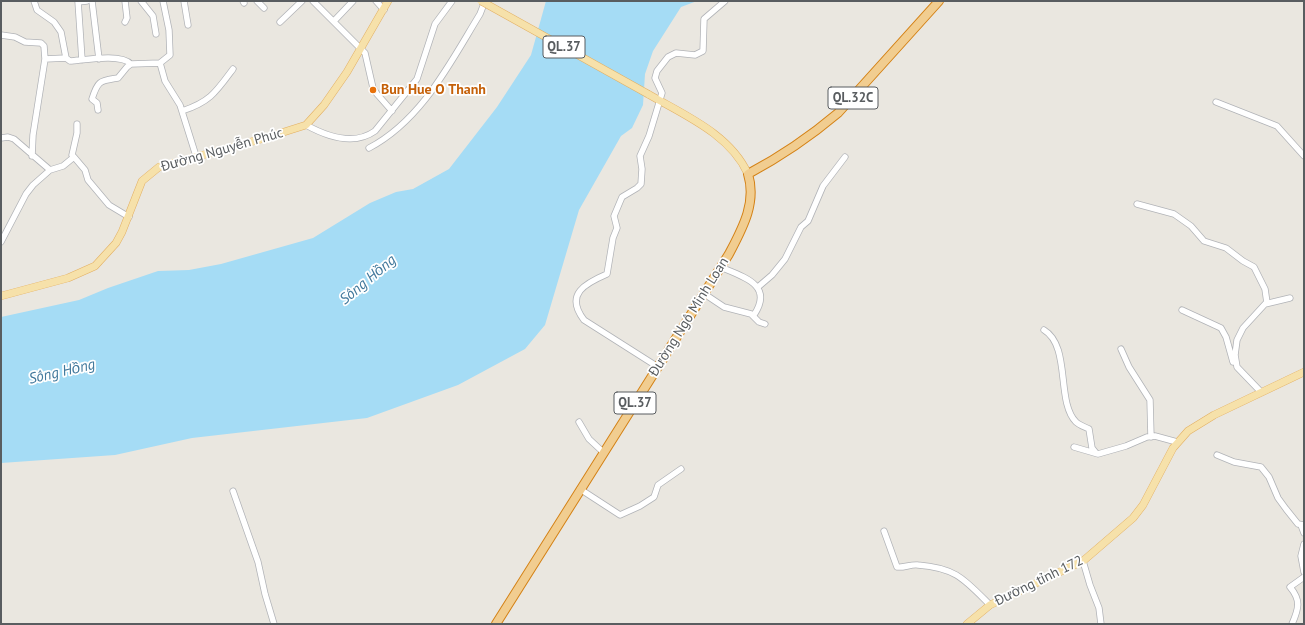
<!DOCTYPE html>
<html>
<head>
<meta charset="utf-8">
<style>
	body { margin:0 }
	#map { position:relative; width:1305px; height:625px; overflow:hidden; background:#eae7e0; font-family:"PT Sans",sans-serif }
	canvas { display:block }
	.frame { position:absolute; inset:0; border:2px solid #595d60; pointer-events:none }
</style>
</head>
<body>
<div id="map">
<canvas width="1305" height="625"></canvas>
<div class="frame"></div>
</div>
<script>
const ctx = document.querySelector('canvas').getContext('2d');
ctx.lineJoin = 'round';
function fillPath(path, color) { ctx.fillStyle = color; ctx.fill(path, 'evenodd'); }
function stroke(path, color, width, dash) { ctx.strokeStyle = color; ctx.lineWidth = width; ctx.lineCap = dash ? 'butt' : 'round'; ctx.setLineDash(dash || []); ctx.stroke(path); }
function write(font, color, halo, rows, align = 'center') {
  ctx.font = font + ' "PT Sans",sans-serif'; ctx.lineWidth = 3.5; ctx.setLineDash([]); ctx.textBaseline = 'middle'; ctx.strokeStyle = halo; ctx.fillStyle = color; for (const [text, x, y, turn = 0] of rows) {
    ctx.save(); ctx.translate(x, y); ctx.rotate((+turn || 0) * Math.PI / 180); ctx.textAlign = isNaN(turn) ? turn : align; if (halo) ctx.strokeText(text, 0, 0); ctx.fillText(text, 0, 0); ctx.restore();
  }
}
fillPath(new Path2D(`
	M546 1H697L681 7 653 51 645 74 643 105 632 128 621 136 579 210 545 325 525 349 458 385 367 418 192 438 115 455 1 463V317L79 300 108 288 158 271 189 270 221 264 313 238 370 203 396 192 413 189 449 169 497 107 531 55Z`), '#a5dcf5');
const minor = new Path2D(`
	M34 1 37 10 54 22 61 32 66 58
	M78 1 82 60
	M92 1 99 59
	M141 1 153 16 156 34
	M184 1 188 25
	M243 1 244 3
	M257 1 264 8
	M313 1 365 53 373 88 377 94 392 111
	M376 1 384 10
	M78 2 87 1
	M334 21 353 1
	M125 22 127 18 125 1
	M280 22 302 1
	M1 35 15 37 25 42 41 43 44 46 45 59 66 58 70 61C84 60 121 53 131 64L160 63 165 81 180 105 196 156
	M160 63 170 55 169 30 163 1
	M1216 102 1277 126 1304 156
	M98 110 97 103 92 99C98 80 100 81 118 78L127 67 131 64
	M182 111C210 102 216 92 233 69
	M306 125C326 136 354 146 375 131L417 79 435 24 452 1
	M1 138 8 137 14 139 50 170
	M369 148C422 120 450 63 480 14L485 1
	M72 155 77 133V124
	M32 156 33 135 45 59
	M1137 204 1174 214 1191 226 1204 241 1226 248 1243 261 1254 267 1265 289 1267 303
	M1 242 26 194 33 185 50 170 63 166 74 157 85 170 88 180 109 205 129 217
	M720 267C744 277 774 285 754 315
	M758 287 772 275 785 259 801 227 808 221 823 186 845 157
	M703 293 724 307 751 314 759 322 765 324
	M1182 310 1221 328 1226 337 1233 362
	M1044 330C1071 346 1056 402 1076 422 1079 425 1085 427 1089 429L1092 448 1096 453
	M1121 349 1129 367 1150 400 1151 437
	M658 367 584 320C564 294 586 283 607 274L613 238 617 228 614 216 622 197 637 188 641 184 642 169 640 156 649 136 662 93 655 78 657 71 668 57 676 53 695 55 703 51 704 19 725 1
	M1261 392 1237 367 1235 355 1237 340 1243 328 1265 304 1290 298
	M579 422 589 439 603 452
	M1074 447 1098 454 1126 446 1147 437 1155 436 1177 442
	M1217 455 1234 462 1261 467 1269 477 1278 498 1286 509 1298 524 1304 525
	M580 489 620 515 640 506 654 497 658 485 681 469
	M233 491 258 562 265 594 274 624
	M1301 525 1304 533
	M884 531 897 567C904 568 911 564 918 565 956 568 964 579 990 605
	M1304 544 1301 556 1304 572
	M1083 561 1090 585 1099 608 1101 624
	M1292 624C1299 608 1301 600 1290 587L1304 577`);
const major = new Path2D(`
	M648 94C684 115 730 134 748 174
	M1 296 68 278 95 266 116 243 122 232 142 181 159 167 265 138 306 125 324 105 347 72 388 1
	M967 624 990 605 1083 561 1133 518 1143 505 1173 448 1188 431 1214 415 1304 372`);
const highway = new Path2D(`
	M496 624 729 254C742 229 757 203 748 174 778 158 812 135 838 113L939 1`);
stroke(minor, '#b1b3b7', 7);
stroke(major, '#e2af62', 8);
stroke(highway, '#d48216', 10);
stroke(minor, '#fff', 5.5);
stroke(major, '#f6e1aa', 7);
stroke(highway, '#f1cd90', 8);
const majorBridge = new Path2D(`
	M481 1 648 94`);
stroke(majorBridge, '#e2af62', 8, []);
stroke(majorBridge, '#f6e1aa', 7);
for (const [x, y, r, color] of [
	[373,90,4,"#e8710a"]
]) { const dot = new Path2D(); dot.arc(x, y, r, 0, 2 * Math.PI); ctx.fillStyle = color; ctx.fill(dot); stroke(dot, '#fff', 1.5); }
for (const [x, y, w] of [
	[564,47,42],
	[853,98,50],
	[635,403,42]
]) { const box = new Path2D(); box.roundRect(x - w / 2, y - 11, w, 22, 3); ctx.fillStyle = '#fff'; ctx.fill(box); stroke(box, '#595d60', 1); }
write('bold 13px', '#595d60', null, [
	["QL.37",564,47],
	["QL.32C",853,98],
	["QL.37",635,403]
]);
write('bold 14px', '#c56008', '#fff', [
	["Bun Hue O Thanh",381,90]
], 'left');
write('14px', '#595d60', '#fff', [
	["Đường Nguyễn Phúc",222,150,-16],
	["Đường Ngô Minh Loan",689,317,-58],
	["Đường tỉnh 172",1039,581,-26]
]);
write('italic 15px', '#42799c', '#fff', [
	["Sông Hồng",368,280,-40],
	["Sông Hồng",62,372,-13]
]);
</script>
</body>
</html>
